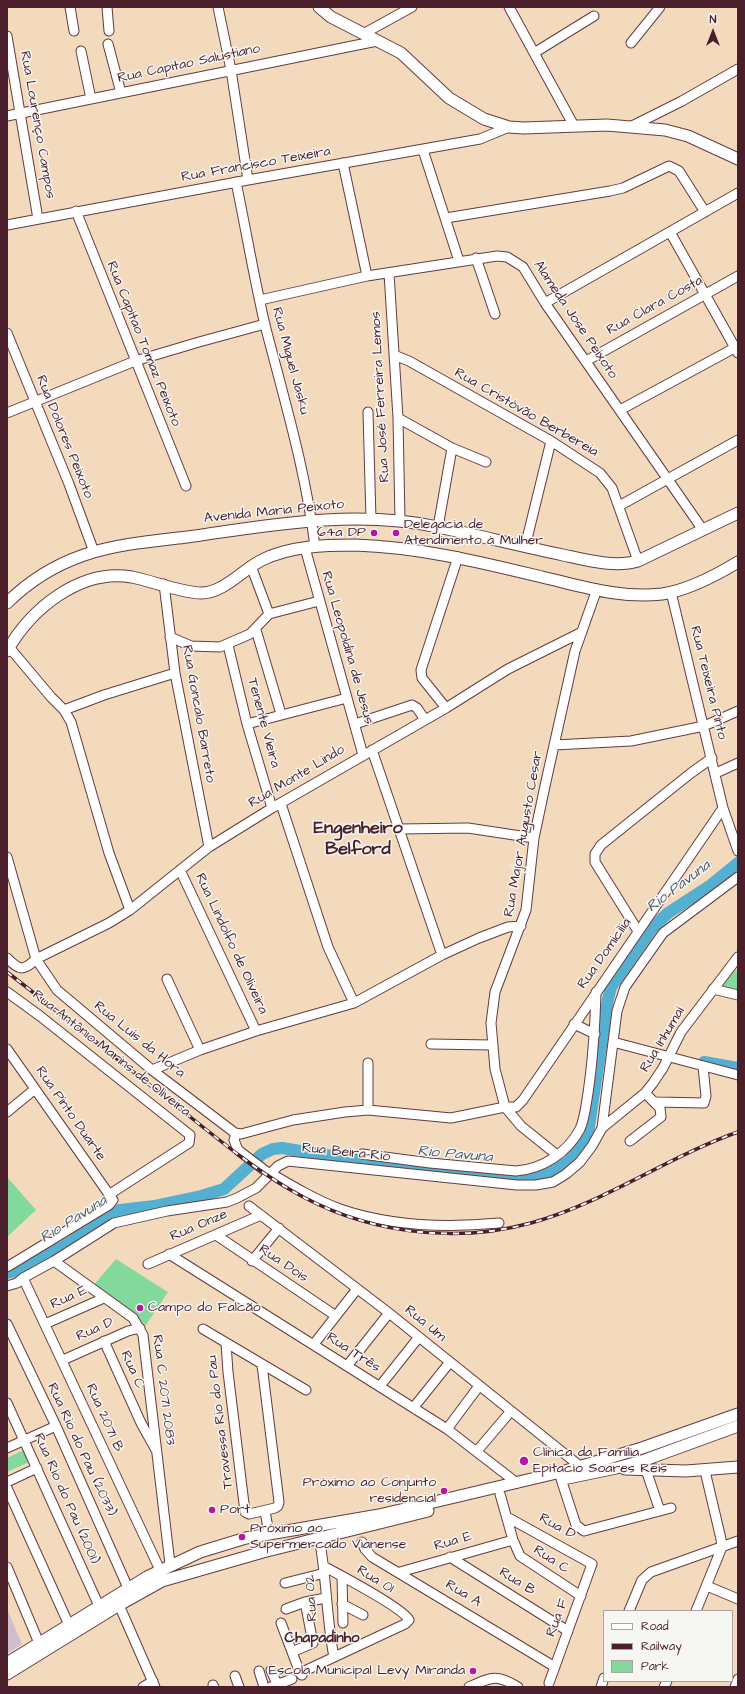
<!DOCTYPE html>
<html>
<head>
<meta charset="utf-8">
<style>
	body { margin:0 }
	#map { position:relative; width:745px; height:1694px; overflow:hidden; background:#f4dabd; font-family:"Architects Daughter",sans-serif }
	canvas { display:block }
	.frame { position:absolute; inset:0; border:8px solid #4a1f2b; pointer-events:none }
	.legend { position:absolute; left:603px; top:1610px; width:130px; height:72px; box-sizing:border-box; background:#f6f6f2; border:1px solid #b1a0a2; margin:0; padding:5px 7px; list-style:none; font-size:12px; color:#4a1f2b }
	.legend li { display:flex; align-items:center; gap:8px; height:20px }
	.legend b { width:20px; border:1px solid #b1a0a2 }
	.north { position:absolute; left:693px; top:12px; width:40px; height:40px; -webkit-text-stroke:3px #f6f6f2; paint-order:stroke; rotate:0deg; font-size:11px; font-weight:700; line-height:16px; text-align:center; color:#4a1f2b }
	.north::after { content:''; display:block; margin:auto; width:14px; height:18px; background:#4a1f2b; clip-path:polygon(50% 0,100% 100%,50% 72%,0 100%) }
</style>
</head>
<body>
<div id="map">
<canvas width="745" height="1694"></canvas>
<div class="frame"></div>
<ul class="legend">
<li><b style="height:5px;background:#fff"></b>Road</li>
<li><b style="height:5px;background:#4a1f2b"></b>Railway</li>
<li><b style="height:11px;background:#83d89c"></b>Park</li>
</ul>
<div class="north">N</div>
</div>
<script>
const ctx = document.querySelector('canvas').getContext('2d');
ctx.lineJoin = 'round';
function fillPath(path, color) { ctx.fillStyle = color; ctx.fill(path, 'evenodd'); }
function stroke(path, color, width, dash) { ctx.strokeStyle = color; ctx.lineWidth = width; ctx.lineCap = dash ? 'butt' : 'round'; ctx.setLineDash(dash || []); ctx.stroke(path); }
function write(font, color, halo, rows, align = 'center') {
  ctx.font = font + ' "Architects Daughter",sans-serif'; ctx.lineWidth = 3; ctx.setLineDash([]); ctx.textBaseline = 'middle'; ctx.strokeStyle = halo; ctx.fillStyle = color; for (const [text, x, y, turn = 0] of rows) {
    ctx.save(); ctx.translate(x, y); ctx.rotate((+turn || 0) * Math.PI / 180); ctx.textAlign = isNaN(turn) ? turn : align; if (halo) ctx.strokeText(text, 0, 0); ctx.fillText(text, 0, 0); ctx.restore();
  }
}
fillPath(new Path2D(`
	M7 1609 22 1644 7 1654Z`), '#cebed0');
fillPath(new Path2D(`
	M735 970 738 971V992L726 989 722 986Z
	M7 1177 36 1210 7 1237Z
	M116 1259 168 1292 146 1325 93 1286Z
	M24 1450 29 1462 7 1472V1458Z`), '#83d89c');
stroke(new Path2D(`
	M704 1062 738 1068
	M7 1273 20 1270 64 1246 120 1210 154 1206 201 1196 224 1189 262 1154 273 1149 282 1148 382 1164 452 1172 524 1178 548 1174 569 1161 588 1133 608 999 611 987 652 928 668 913 711 885 738 863`), '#53b0d1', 12);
const minor = new Path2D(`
	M70 7 74 31
	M107 7 109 31
	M218 7 231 70 248 180
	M509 7 574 126
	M363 34 412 7
	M7 36 38 219
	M631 43 660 7
	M108 44 121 93
	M81 51 91 99
	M534 53 594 16
	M7 116 377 41
	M632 126 682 101 738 69
	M423 150 459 261
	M343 163 367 276
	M236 182C246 230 254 278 265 325 284 399 306 471 315 547
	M76 211 186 486
	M446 218 610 191 623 188 669 166 679 171 705 212
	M7 225 248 180 480 139 509 127
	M670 232 738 353
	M476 258 495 314
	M389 273 398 418 400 521
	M260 300 367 276 497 256 507 257 523 267 545 303 703 530
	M545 303 738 193
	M7 333 69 484 94 552
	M394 355 409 361 551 441 600 473 612 488 638 561
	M586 361 738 276
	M620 410 738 346
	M368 412 371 519
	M7 413 135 361 199 342 265 324
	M398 418 452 448 486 462
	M619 506 738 440
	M438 527 452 448
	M525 547 551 441
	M305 548 363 755
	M251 566 269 614
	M164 584 175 673 209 847
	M671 592 723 808 738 851
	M256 630 281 714
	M170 637 191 646 220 647 250 634 269 614 319 601
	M228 645 247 724 272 808
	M9 647 51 697 64 710 71 722 109 853 130 910
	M446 708 422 678 421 670 458 557
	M64 710 104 695 175 673
	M247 724 347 698
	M355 724 412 705 417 708 425 720
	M554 745 631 741 704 726 738 711
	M372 750 442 955
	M716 773 738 763
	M281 804 328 947 354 1003
	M400 829 468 828 534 838
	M7 857 36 959 57 990 152 1070 235 1133 241 1134 293 1120 345 1112 368 1110 451 1118 505 1107H516L523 1100 723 808
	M180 870 256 1031
	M638 931 595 862V854L601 845 691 773 712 758
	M7 958C19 970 23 972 36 959L109 923 130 910 209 847 272 808 446 708 508 669 582 632
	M167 979 200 1050
	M713 989 738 995
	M7 992 40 1016 190 1135 189 1143 110 1194
	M574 1024 595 1034
	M613 1042 738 1075
	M431 1044 492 1045
	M7 1049 113 1200 109 1205 7 1267
	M368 1063V1110
	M152 1070 200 1050 256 1031 354 1003 442 955 479 938 508 927 521 926
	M656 1102 704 1103 706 1096 703 1067
	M7 1112 35 1089
	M602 1128 645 1093 653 1083 663 1068 681 1032 738 957
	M236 1134 234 1140 238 1150 271 1175
	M630 1141 661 1117 660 1108 645 1093
	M362 1154 430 1163 516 1171C543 1169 567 1153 580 1129 585 1118 586 1104 588 1093 593 1059 595 1026 596 992
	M557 1155 521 1126 505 1107 495 1069 491 1023 495 992 526 910 534 838 545 786 575 651 597 589
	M272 1174C294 1187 316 1200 340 1209 390 1226 447 1228 499 1223
	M249 1206 389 1313 581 1467
	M216 1235 336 1316
	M169 1254 447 1429 517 1483
	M54 1261 133 1318 143 1335 170 1564
	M252 1261 279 1228
	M148 1264 261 1215
	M23 1278 160 1570
	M7 1286 17 1283 23 1278 54 1261 114 1223 167 1211 227 1202 237 1198 256 1188 278 1166 288 1161 517 1185H536L553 1182 566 1174 580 1162 592 1146 602 1128 617 1011 625 987 663 933 738 877
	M7 1324 56 1426 128 1588
	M45 1324 104 1298
	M203 1329 306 1390
	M104 1341 141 1423 156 1450
	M226 1343 228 1372 245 1512 249 1514 275 1508 278 1506 279 1502 262 1365
	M314 1344 357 1289
	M63 1360 128 1331 140 1328
	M347 1366 389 1313
	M380 1386 419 1337
	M7 1403 99 1606
	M414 1407 450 1362
	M447 1429 479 1386
	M7 1448 56 1426
	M477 1451 511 1411
	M646 1470 660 1511
	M561 1479 576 1525 584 1531 671 1508
	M7 1482 37 1468
	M7 1488 69 1625
	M500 1494 513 1540 520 1556 581 1596
	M265 1511 269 1534
	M507 1517 592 1564 549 1683
	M319 1538C327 1577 326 1617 334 1657
	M362 1542 365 1549 372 1557 555 1667
	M450 1557 568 1631
	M7 1567 39 1643
	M400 1572 513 1540
	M342 1576 343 1623
	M285 1583 325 1573
	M707 1586 738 1599
	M342 1604 363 1615
	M119 1605 155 1687
	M286 1609 305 1602 326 1598
	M629 1611 642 1580 651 1572 738 1541
	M696 1611 722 1547 721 1539 705 1471
	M281 1623 300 1673
	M292 1652 313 1643 305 1602
	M271 1670 277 1684
	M259 1671 264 1687
	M302 1675 300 1673 405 1624 409 1620C403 1608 340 1575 325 1567
	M235 1676 239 1687
	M213 1685 214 1687
	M143 1687 153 1681
	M271 1687 292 1679
	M469 1687C492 1677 496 1674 518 1687
	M601 1687 604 1678
	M664 1687 667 1681
	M735 1687 738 1679`);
const major = new Path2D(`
	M319 7 331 17 401 53 449 98 484 119 509 127 523 128 607 125 665 130 688 136 738 159
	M7 603C29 581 55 565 84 555 117 544 153 541 187 537 270 525 355 509 438 527 480 536 521 546 563 555 586 560 615 568 638 561L738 513
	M7 651C31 609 80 568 132 577 152 581 182 593 201 593 224 593 243 569 262 560 290 546 325 545 355 545 419 547 480 562 542 577 581 586 621 599 662 594 689 590 715 576 738 562
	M625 1469 686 1471 738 1467
	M563 1479 616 1468 642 1461 738 1426
	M7 1663 147 1577 200 1552 246 1538 379 1515 565 1471 642 1448 738 1414
	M7 1674 119 1605 162 1581 263 1552 428 1511`);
stroke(minor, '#643b41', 11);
stroke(major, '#643b41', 13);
stroke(minor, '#fff', 9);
stroke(major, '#fff', 11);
const rail = new Path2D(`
	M7 972C60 1013 112 1055 165 1097 205 1128 245 1163 289 1189 361 1232 450 1245 531 1223 604 1203 667 1157 738 1132`);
stroke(rail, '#4a1f2b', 3.5);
stroke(rail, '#f6f6f2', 2, [6]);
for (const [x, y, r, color] of [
	[374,533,4,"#b5179e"],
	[396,533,4,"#b5179e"],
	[140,1308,4,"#b5179e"],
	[524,1461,5,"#b5179e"],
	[444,1491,4,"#b5179e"],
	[212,1510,4,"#b5179e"],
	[242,1537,4,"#b5179e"],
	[473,1671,4,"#b5179e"]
]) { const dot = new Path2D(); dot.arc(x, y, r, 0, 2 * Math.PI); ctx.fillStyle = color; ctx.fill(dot); stroke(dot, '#f6f6f2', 1.5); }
write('14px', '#4a1f2b', '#f6f6f2', [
	["Rua Capitao Salustiano",189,64,-12],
	["Rua Lourenço Campos",37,125,80],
	["Rua Francisco Teixeira",256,165,-10],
	["Rua Clara Costa",655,306,-29],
	["Alameda Jose Peixoto",575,320,56],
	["Rua Capitao Tomaz Peixoto",143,344,68],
	["Rua Miguel Jasku",290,361,75],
	["Rua José Ferreira Lemos",381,397,-93],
	["Rua Cristóvão Berbereia",526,413,30],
	["Rua Dolores Peixoto",64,437,68],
	["Avenida Maria Peixoto",274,512,-6],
	["Rua Leopoldina de Jesus",347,648,74],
	["Rua Teixeira Pinto",708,683,76],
	["Rua Goncalo Barreto",198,714,80],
	["Tenente Vieira",263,723,75],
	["Rua Monte Lindo",297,777,-31],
	["Rua Major Augusto Cesar",524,834,-80],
	["Rua Lindolfo de Oliveira",231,944,65],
	["Rua Domicilia",605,954,-55],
	["Rua Luís da Hora",139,1040,39],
	["Rua Inhumaí",663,1040,-59],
	["Rua Antônio Marins de Oliveira",111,1054,38],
	["Rua Pinto Duarte",70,1114,55],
	["Rua Beira-Rio",346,1153,6],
	["Rua Onze",199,1226,-23],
	["Rua Dois",283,1264,34],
	["Rua E",69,1298,-24],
	["Rua Um",425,1324,39],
	["Rua D",95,1330,-24],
	["Rua Três",353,1353,33],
	["Rua C",132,1370,66],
	["Rua C 2071 2083",163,1390,83],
	["Rua 2071 B",104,1418,66],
	["Travessa Rio do Pau",221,1422,-97],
	["Rua Rio do Pau (2033)",81,1450,65],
	["Rua Rio do Pau (2001)",66,1499,66],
	["Rua D",557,1527,29],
	["Rua E",453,1542,-16],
	["Rua C",551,1560,33],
	["Rua 01",375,1580,31],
	["Rua B",517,1582,32],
	["Rua A",463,1594,31],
	["Rua 02",312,1598,-93],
	["Rua F",558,1618,-69]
]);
write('14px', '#4a1f2b', '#f6f6f2', [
	["Delegacia de",404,525],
	["Atendimento à Mulher",404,541],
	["64a DP",366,533,"right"],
	["Campo do Falcão",148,1308],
	["Clínica da Família",533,1453],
	["Epitacio Soares Reis",533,1469],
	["Próximo ao Conjunto",436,1483,"right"],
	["residencial",436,1499,"right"],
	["Port",220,1510],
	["Próximo ao",250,1529],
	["Supermercado Vianense",250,1545],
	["Escola Municipal Levy Miranda",465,1671,"right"]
], 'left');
write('italic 15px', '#4e596d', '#f6f6f2', [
	["Rio Pavuna",679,887,-37],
	["Rio Pavuna",455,1155,5],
	["Rio Pavuna",74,1220,-32]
]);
write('bold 15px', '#4a1f2b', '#f6f6f2', [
	["Chapadinho",322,1639]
]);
write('bold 18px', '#4a1f2b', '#f6f6f2', [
	["Engenheiro",358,829],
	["Belford",358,850]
]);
</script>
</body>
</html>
